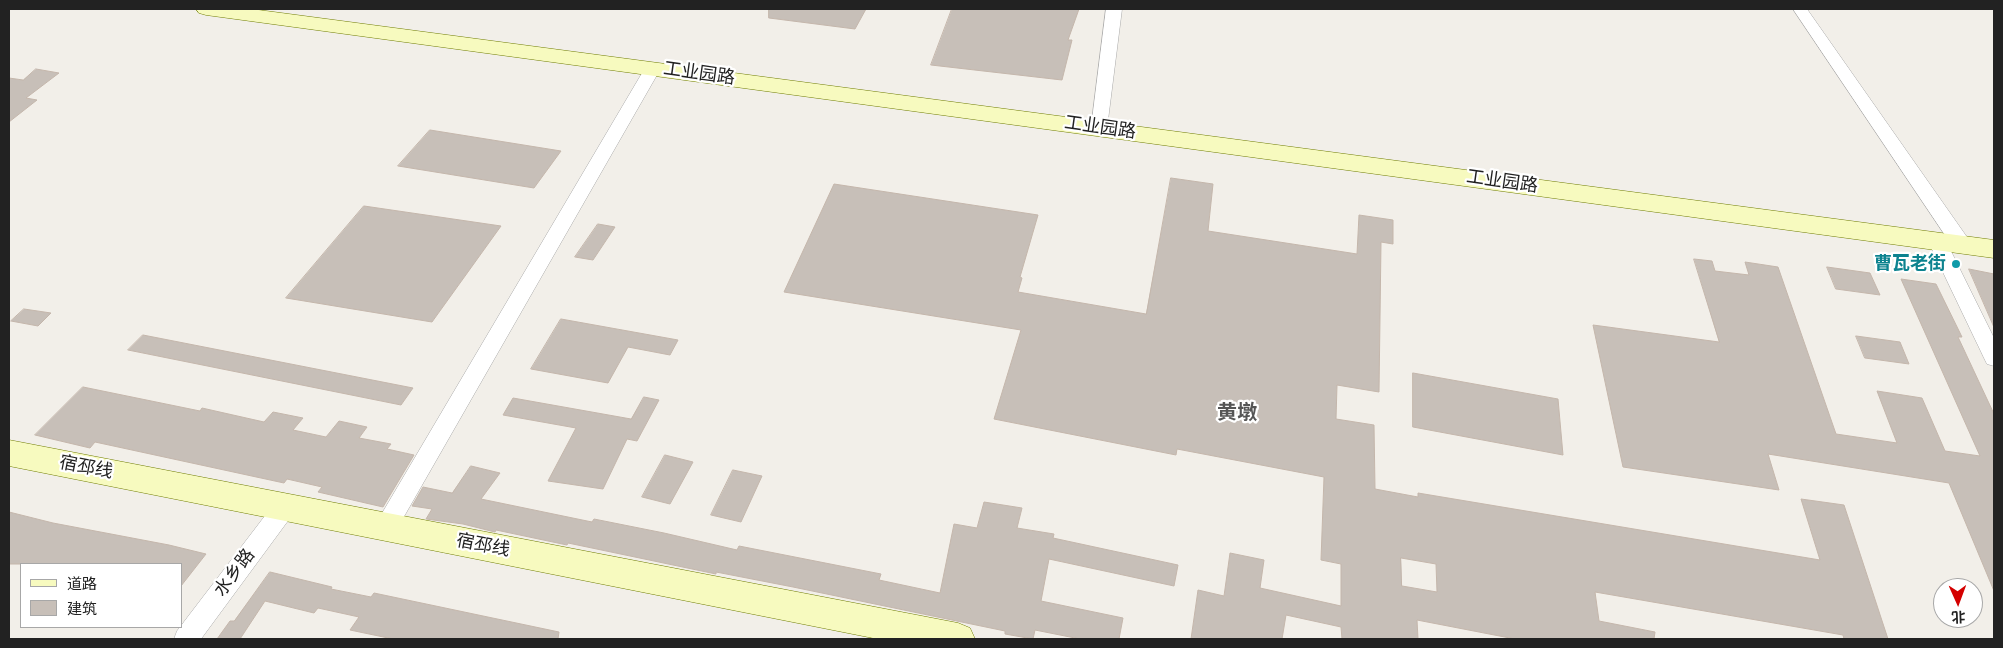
<!DOCTYPE html>
<html>
<head>
<meta charset="utf-8">
<style>
	body { margin:0 }
	#map { position:relative; width:2003px; height:648px; overflow:hidden; background:#f2efe9; font-family:"DM Sans","Noto Sans SC",sans-serif }
	canvas { display:block }
	.frame { position:absolute; inset:0; border:10px solid #222; pointer-events:none }
	.legend { position:absolute; left:20px; top:563px; width:162px; height:65px; box-sizing:border-box; background:#fff; border:1px solid #a7a7a7; margin:0; padding:6px 9px; list-style:none; font-size:15px; color:#222 }
	.legend li { display:flex; align-items:center; gap:10px; height:25px }
	.legend b { width:25px; border:1px solid #a7a7a7 }
	.north { position:absolute; left:1933px; top:578px; width:50px; height:50px; box-sizing:border-box; background:#fff; border:1px solid #a7a7a7; border-radius:50%; rotate:178deg; font-size:14px; font-weight:700; line-height:20px; text-align:center; color:#222 }
	.north::after { content:''; display:block; margin:auto; width:18px; height:22px; background:#d40000; clip-path:polygon(50% 0,100% 100%,50% 72%,0 100%) }
</style>
</head>
<body>
<div id="map">
<canvas width="2003" height="648"></canvas>
<div class="frame"></div>
<ul class="legend">
<li><b style="height:6px;background:#f7fabf"></b>道路</li>
<li><b style="height:14px;background:#c7bfb8"></b>建筑</li>
</ul>
<div class="north">北</div>
</div>
<script>
const ctx = document.querySelector('canvas').getContext('2d');
ctx.lineJoin = 'round';
function fillPath(path, color) { ctx.fillStyle = color; ctx.fill(path, 'evenodd'); }
function stroke(path, color, width, dash) { ctx.strokeStyle = color; ctx.lineWidth = width; ctx.lineCap = dash ? 'butt' : 'round'; ctx.setLineDash(dash || []); ctx.stroke(path); }
function write(font, color, halo, rows, align = 'center') {
  ctx.font = font + ' "DM Sans","Noto Sans SC",sans-serif'; ctx.lineWidth = 4.5; ctx.setLineDash([]); ctx.textBaseline = 'middle'; ctx.strokeStyle = halo; ctx.fillStyle = color; for (const [text, x, y, turn = 0] of rows) {
    ctx.save(); ctx.translate(x, y); ctx.rotate((+turn || 0) * Math.PI / 180); ctx.textAlign = isNaN(turn) ? turn : align; if (halo) ctx.strokeText(text, 0, 0); ctx.fillText(text, 0, 0); ctx.restore();
  }
}
const building = new Path2D(`
	M769 9H866L855 29 769 18Z
	M952 9H1079L1068 40H1072L1062 80 931 65Z
	M36 69 59 73 26 98 37 100 9 122V78L23 80Z
	M430 130 561 151 534 188 398 166Z
	M1171 178 1213 184 1208 231 1357 254 1359 215 1393 220V244L1381 242 1379 392 1337 385 1336 419 1374 425 1375 489 1418 497V493L1820 560 1801 499 1844 505 1888 639H1844L1843 635 1595 592 1599 621 1655 632 1654 639H1515L1417 620 1418 639H1342L1341 627 1286 615 1282 639H1191L1198 590 1224 596 1230 553 1264 560 1260 588 1341 606V564L1321 560 1324 477 1177 449 1176 455 994 419 1021 330 784 292 834 184 1038 215 1020 277 1022 278 1018 292 1146 314ZM1401 558 1436 564 1437 592 1402 586Z
	M364 206 501 226 432 322 286 298Z
	M598 224 615 227 593 260 575 257Z
	M1694 259 1712 261 1715 271 1749 275 1745 262 1778 267 1836 434 1897 443 1877 391 1922 398 1945 451 1980 456 1901 279 1936 284 1962 337H1958L1994 414V591L1949 483 1768 454 1779 490 1623 467 1593 325 1719 342Z
	M1827 267 1870 273 1880 295 1836 289Z
	M1969 269 1994 274V327Z
	M24 309 51 313 38 326 11 321Z
	M561 319 678 340 670 355 628 347 608 383 531 369Z
	M143 335 413 388 401 405 128 350Z
	M1856 336 1900 342 1909 364 1865 358Z
	M1413 373 1558 399 1563 455 1413 427Z
	M83 387 200 411 202 408 264 422 273 412 303 418 293 430 326 437 339 421 367 427 359 438 391 444 387 449 414 455 383 507 318 492 322 487 287 479 284 483 95 442 90 448 35 435Z
	M644 397 659 400 637 441 627 439 603 489 548 481 576 428 503 415 513 398 631 419Z
	M665 455 693 462 670 504 642 497Z
	M471 466 500 473 481 499 592 522 594 519 664 533 737 550 739 546 881 574 879 580 940 593 954 524 977 528 984 502 1022 508 1017 528 1054 534 1053 538 1178 565 1174 586 1049 559 1041 601 1123 618 1119 639H1080L1035 630 1033 639 1005 634V631L793 587 716 572V574L568 543 567 545 496 530 495 532 463 524 426 519 432 509 412 506 423 487 452 493Z
	M733 470 762 476 741 522 711 515Z
	M9 512 53 523 169 545 206 554 181 586V564H9Z
	M270 572 332 587 331 589 371 597 374 593 559 632 558 639H393L350 630 359 617 318 608 314 613 265 601 240 639H217L230 621H234Z`);
fillPath(building, '#c7bfb8');
stroke(building, '#c4b6ab', 1);
const street = new Path2D(`
	M1106 9H1122L1107 128 1105 132 1099 133 1093 132 1091 128Z
	M1793 9H1807L1969 240 1971 245 1969 250 1962 252 1955 250Z
	M653 63 659 65 661 68 394 534 386 537 378 534 374 527 378 520 645 68 647 65Z
	M1937 234 1944 236 1946 241 1994 338V366L1987 364 1984 358 1928 241 1930 236Z
	M285 497 293 500 296 507 293 514 201 639H174L177 631 277 500Z`);
const secondary = new Path2D(`
	M196 9H251L1994 240V258L206 15 199 13Z
	M9 440 958 623 970 628 975 639H878L9 466Z`);
stroke(street, '#a9a9a9', 1);
stroke(secondary, '#707d05', 1);
fillPath(street, '#fff');
fillPath(secondary, '#f7fabf');
for (const [x, y, r, color] of [
	[1956,264,5,"#0f9aa8"]
]) { const dot = new Path2D(); dot.arc(x, y, r, 0, 2 * Math.PI); ctx.fillStyle = color; ctx.fill(dot); stroke(dot, '#fff', 2); }
write('18px', '#222', '#fff', [
	["工业园路",699,74,8],
	["工业园路",1100,128,8],
	["工业园路",1502,182,8],
	["宿邳线",86,468,11],
	["宿邳线",483,546,11],
	["水乡路",235,573,-53]
]);
write('bold 18px', '#0d838f', '#fff', [
	["曹瓦老街",1946,264]
], 'right');
write('bold 20px', '#555', '#fff', [
	["黄墩",1237,414]
]);
</script>
</body>
</html>
